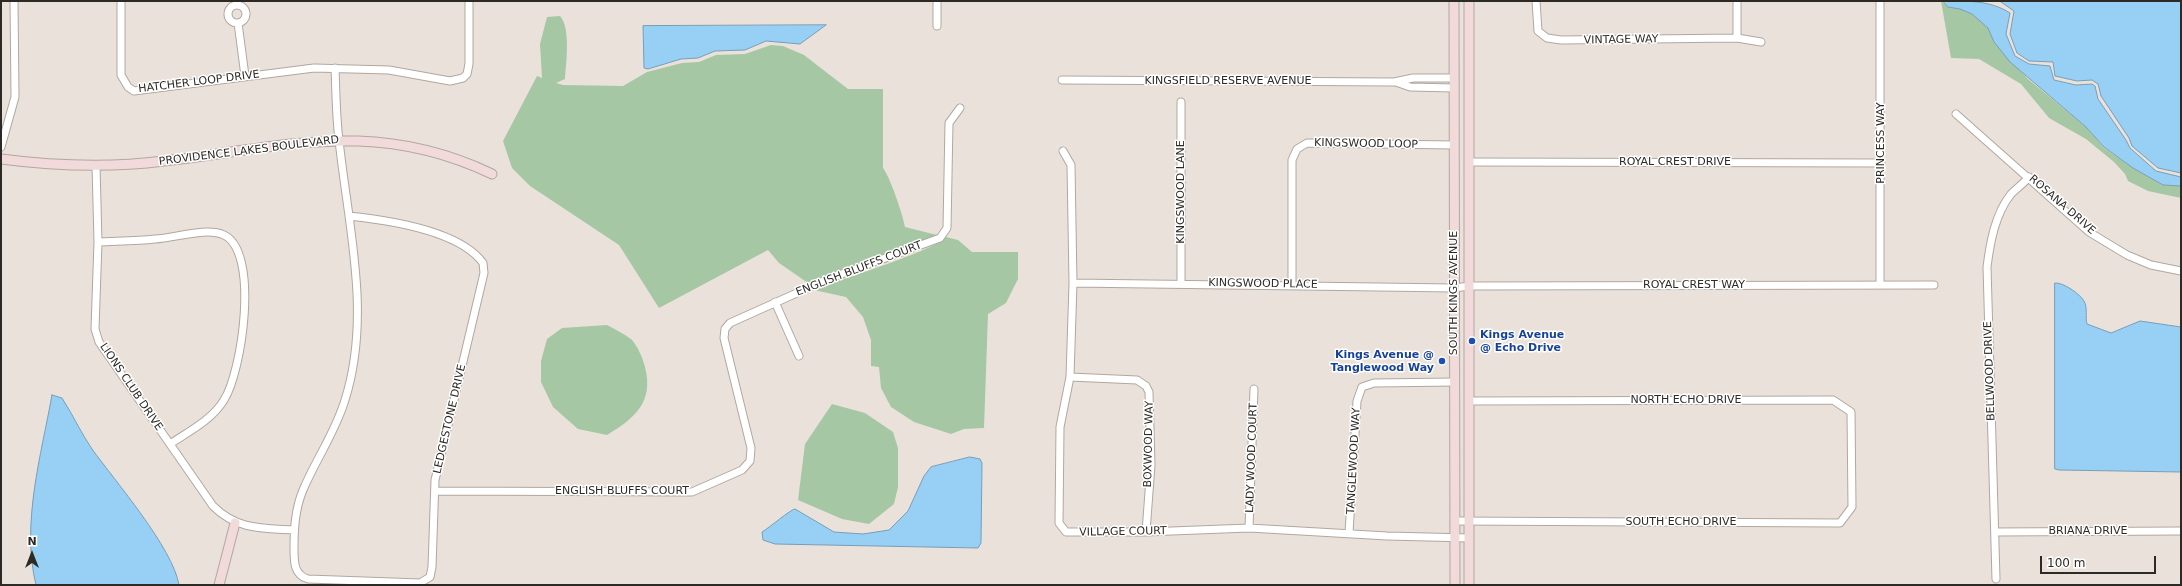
<!DOCTYPE html>
<html>
<head>
<meta charset="utf-8">
<style>
	body { margin:0 }
	#map { position:relative; width:2182px; height:586px; overflow:hidden; background:#eae2da; font-family:"DejaVu Sans",sans-serif }
	canvas { display:block }
	.frame { position:absolute; inset:0; border:2px solid #2d2a26; pointer-events:none }
	.north { position:absolute; left:12px; top:534px; width:40px; height:40px; -webkit-text-stroke:3px #fff; paint-order:stroke; rotate:0deg; font-size:11px; font-weight:700; line-height:16px; text-align:center; color:#2d2a26 }
	.north::after { content:''; display:block; margin:auto; width:14px; height:18px; background:#2d2a26; clip-path:polygon(50% 0,100% 100%,50% 72%,0 100%) }
	.scale { position:absolute; left:2040px; top:556px; width:116px; height:18px; box-sizing:border-box; border:2px solid #2d2a26; border-top:0; padding-left:5px; font-size:12px; line-height:14px; white-space:nowrap; color:#2d2a26; -webkit-text-stroke:3px #fff; paint-order:stroke }
</style>
</head>
<body>
<div id="map">
<canvas width="2182" height="586"></canvas>
<div class="frame"></div>
<div class="north">N</div>
<div class="scale">100 m</div>
</div>
<script>
const ctx = document.querySelector('canvas').getContext('2d');
ctx.lineJoin = 'round';
function fillPath(path, color) { ctx.fillStyle = color; ctx.fill(path, 'evenodd'); }
function stroke(path, color, width, dash) { ctx.strokeStyle = color; ctx.lineWidth = width; ctx.lineCap = dash ? 'butt' : 'round'; ctx.setLineDash(dash || []); ctx.stroke(path); }
function write(font, color, halo, rows, align = 'center') {
  ctx.font = font + ' "DejaVu Sans",sans-serif'; ctx.lineWidth = 3; ctx.setLineDash([]); ctx.textBaseline = 'middle'; ctx.strokeStyle = halo; ctx.fillStyle = color; for (const [text, x, y, turn = 0] of rows) {
    ctx.save(); ctx.translate(x, y); ctx.rotate((+turn || 0) * Math.PI / 180); ctx.textAlign = isNaN(turn) ? turn : align; if (halo) ctx.strokeText(text, 0, 0); ctx.fillText(text, 0, 0); ctx.restore();
  }
}
fillPath(new Path2D(`
	M1941 1 1948 7 1960 9 1972 14 1988 28 1994 42 2028 79 2086 127 2104 148 2133 168 2163 185 2181 186V198L2148 191 2128 181 2125 174 2114 162 2086 139 2049 118 2021 84 1979 59 1951 58Z
	M560 16C571 28 566 63 565 79L556 83 563 85 623 86 647 72 682 63 699 62 716 55 745 54 771 45 783 46 804 55 848 89H883V168C890 177 903 215 905 227L937 235 808 283 779 263 768 250 659 308 619 245 530 186 512 168 503 141 537 76 542 78 540 44 547 17Z
	M946 237 958 240 972 252H1018V279L1006 303 988 314 984 428 964 429 951 434 914 422 891 407 881 388 879 367 871 366V340L863 317 846 297 814 290C837 280 937 250 946 237Z
	M607 325C615 329 624 334 631 339 637 345 643 358 645 367 654 402 635 418 607 435L578 429 553 407 541 382V361L547 339 562 328Z
	M832 404 865 413 893 432 898 448V487L894 504 869 524 842 519 798 500 805 444Z`), '#a6c7a4');
const water = new Path2D(`
	M1943 1C1967 1 1990 0 2010 13L2006 34 2015 56 2029 64 2050 66 2054 80 2076 85 2092 84 2095 86 2098 99 2126 140 2130 148 2156 171 2181 177V186L2163 185 2133 168 2104 147 2086 127 2010 62 1994 42 1988 28 1972 14 1960 9 1948 7Z
	M1997 1H2181V173L2158 168 2132 146 2129 138 2101 96 2098 84 2092 80 2077 81 2055 76 2053 62 2029 61 2017 53 2010 34 2014 11 2001 2Z
	M826 25 800 44 766 41 745 50 715 51 698 58 681 59 648 69 644 68 643 26Z
	M2055 283C2063 282 2080 294 2084 301 2088 308 2085 317 2087 324L2111 333 2140 321 2181 327V472L2059 470 2055 469Z
	M52 395 62 398C73 415 81 433 92 449 115 481 173 548 179 585H36C21 524 41 456 52 395Z
	M970 457 980 459 982 463 981 543 978 548 775 544 763 540 762 532C769 528 791 509 795 509L834 532 863 534 889 530 908 511 924 476 931 467Z`);
fillPath(water, '#97cff5');
stroke(water, '#779eb7', 1);
const street = new Path2D(`
	M121 1V75L128 87 134 91 314 68 389 70 450 81 463 78 467 74 469 64V1
	M937 1V26
	M1536 1 1538 31 1547 38 1561 40 1737 38 1761 42
	M228 14a9 9 0 1 1 18 0a9 9 0 1 1-18 0Z
	M238 23 245 76
	M1737 38V1
	M335 68C336 92 336 116 339 140 348 226 372 315 345 400 335 433 316 459 303 490 295 509 294 529 294 549 294 562 294 575 308 579L420 583 430 577 432 567 435 480 484 273 483 263C459 230 387 220 349 216
	M1062 80 1394 82 1413 78H1454
	M1396 82 1410 87 1454 88
	M1181 102V283
	M1956 114 2089 232 2127 255 2151 265 2181 271
	M1 147 15 97 14 1
	M1063 151 1071 165 1073 283 1070 377 1060 427 1059 523 1066 532H1146L1249 528 1387 536 1469 538
	M1470 162 1881 163
	M96 165 98 242 95 329 99 342 213 506C237 530 262 528 294 530
	M98 242C117 241 136 241 155 239 175 238 206 227 224 235 260 252 242 372 224 400 212 420 188 432 170 444
	M1073 283 1454 288 1470 286 1934 285
	M1292 285V160L1297 149 1307 143 1454 145
	M1880 285V1
	M775 302 799 356
	M1070 377 1137 380 1146 386 1149 392 1151 465 1146 532
	M436 491 692 492 742 470 750 461 751 448 724 338 725 329 730 323 828 279 940 238 947 228 949 123 960 108
	M1455 521 1840 523 1852 507 1851 412 1833 400 1470 401
	M1249 528 1254 389
	M1995 532 2181 531
	M1349 533 1357 401 1362 387 1374 383 1455 382
	M1996 579 1987 267C1990 243 1995 214 2011 194 2017 188 2024 183 2029 177`);
const secondary = new Path2D(`
	M1454 1 1455 585
	M1 159C55 166 109 168 164 161 286 147 374 118 492 174
	M219 585 235 523
	M1469 585V1`);
stroke(street, '#b0a8a0', 9);
stroke(secondary, '#b0a8a0', 11);
stroke(street, '#fff', 7);
stroke(secondary, '#f2dadb', 9);
for (const [x, y, r, color] of [
	[1472,341,4,"#1a4fb4"],
	[1442,361,4,"#1a4fb4"]
]) { const dot = new Path2D(); dot.arc(x, y, r, 0, 2 * Math.PI); ctx.fillStyle = color; ctx.fill(dot); stroke(dot, '#fff', 1.5); }
write('11px', '#2d2a26', '#fff', [
	["VINTAGE WAY",1621,40,-1],
	["KINGSFIELD RESERVE AVENUE",1228,81],
	["HATCHER LOOP DRIVE",199,82,-7],
	["PRINCESS WAY",1881,143,-90],
	["KINGSWOOD LOOP",1366,144,1],
	["PROVIDENCE LAKES BOULEVARD",249,151,-7],
	["ROYAL CREST DRIVE",1675,162],
	["KINGSWOOD LANE",1181,192,-90],
	["ROSANA DRIVE",2062,205,41],
	["ENGLISH BLUFFS COURT",859,269,-21],
	["KINGSWOOD PLACE",1263,284,1],
	["ROYAL CREST WAY",1694,285],
	["SOUTH KINGS AVENUE",1454,293,-90],
	["BELLWOOD DRIVE",1990,371,-92],
	["LIONS CLUB DRIVE",131,387,56],
	["NORTH ECHO DRIVE",1686,400],
	["LEDGESTONE DRIVE",450,419,-77],
	["BOXWOOD WAY",1149,444,-89],
	["LADY WOOD COURT",1252,458,-88],
	["TANGLEWOOD WAY",1354,461,-87],
	["ENGLISH BLUFFS COURT",622,491],
	["SOUTH ECHO DRIVE",1681,522],
	["BRIANA DRIVE",2088,531],
	["VILLAGE COURT",1123,532,-1]
]);
write('bold 11px', '#164399', '#fff', [
	["Kings Avenue",1480,335],
	["@ Echo Drive",1480,348],
	["Kings Avenue @",1434,355,"right"],
	["Tanglewood Way",1434,368,"right"]
], 'left');
</script>
</body>
</html>
